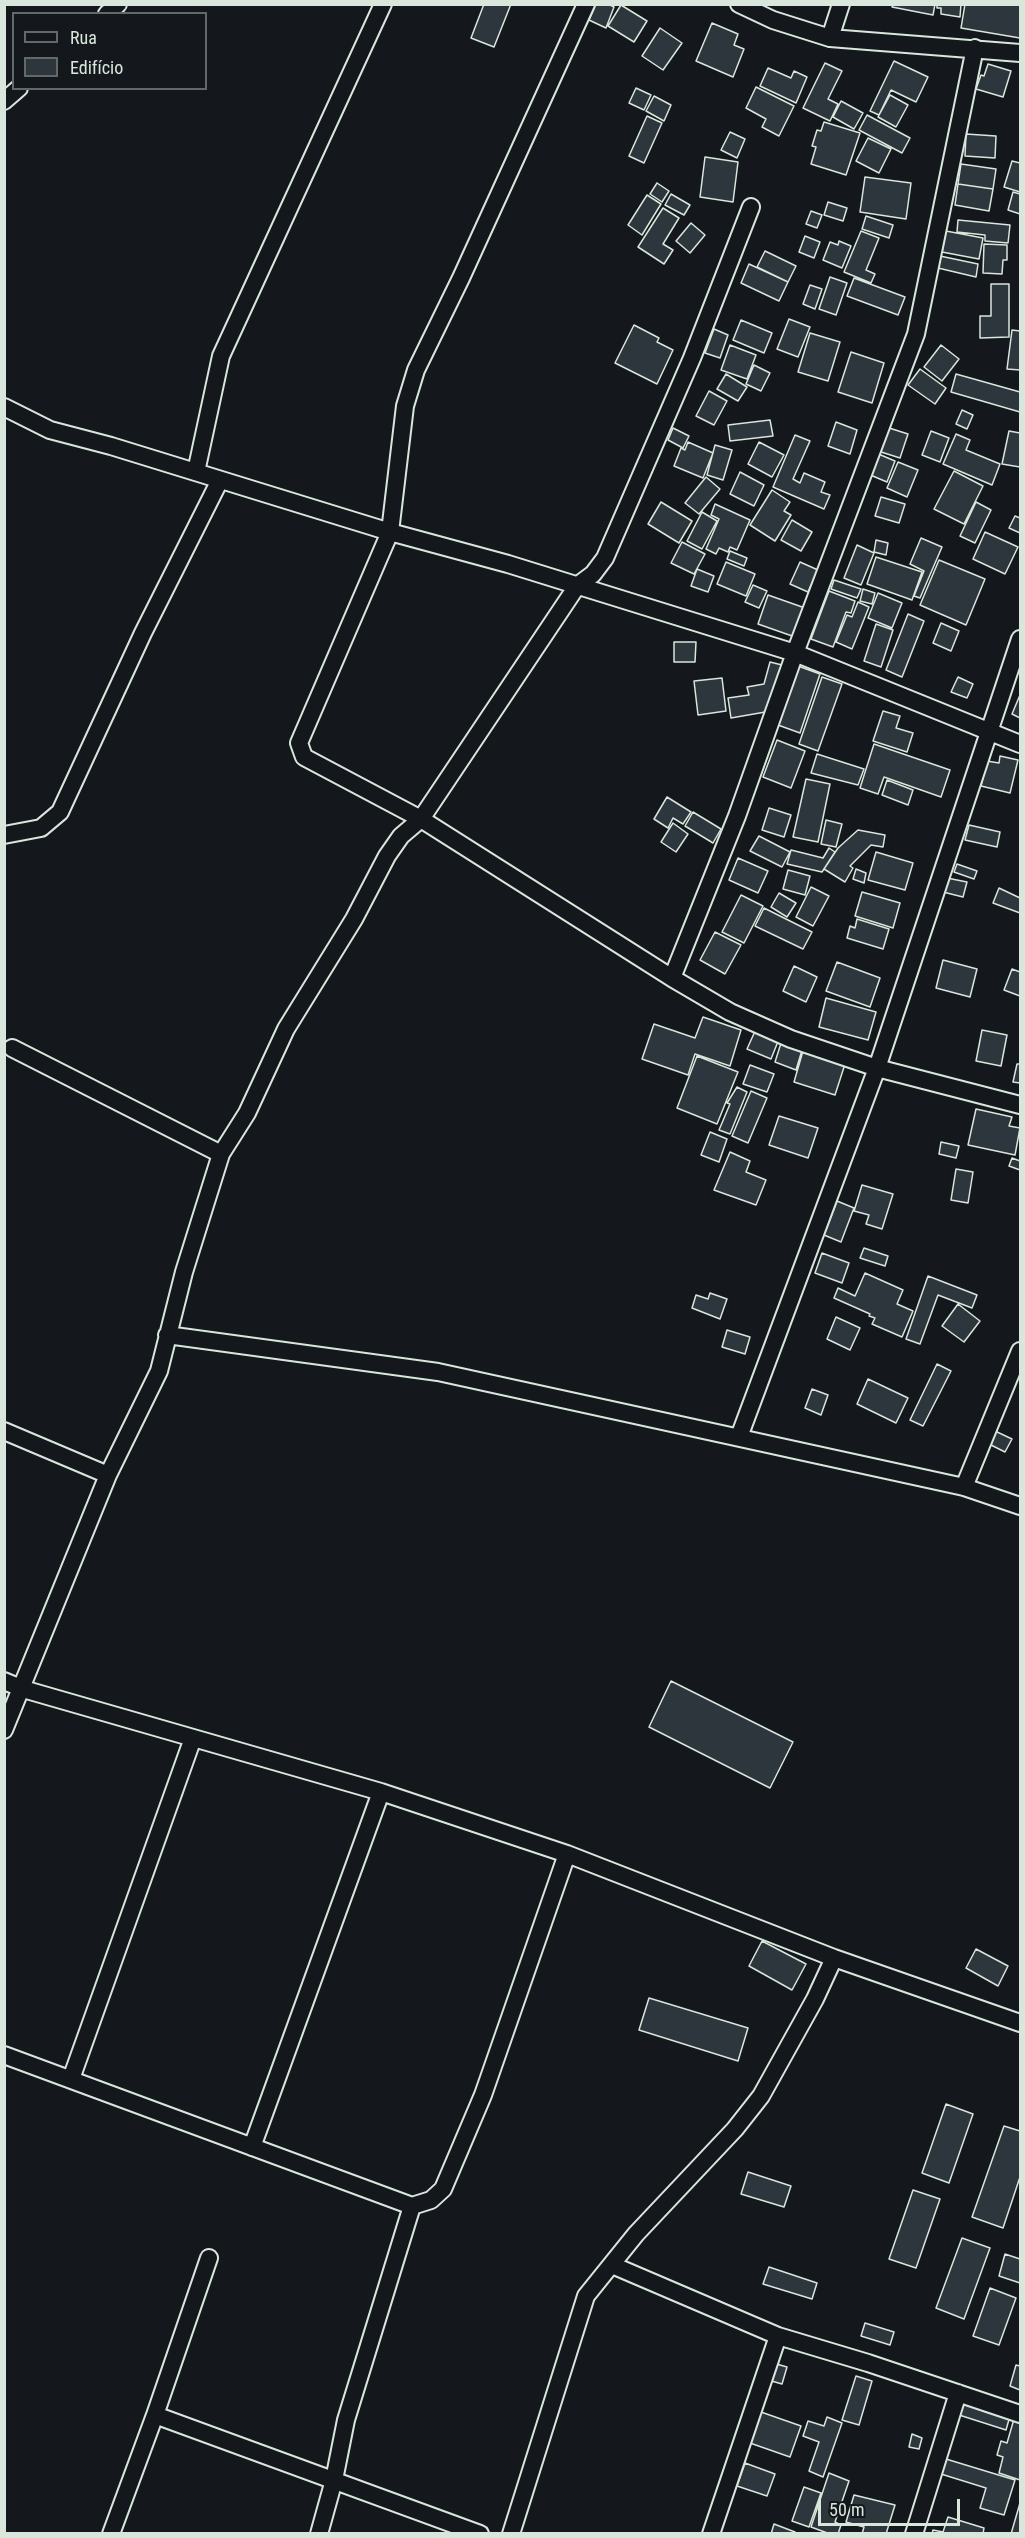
<!DOCTYPE html>
<html>
<head>
<meta charset="utf-8">
<style>
	body { margin:0 }
	#map { position:relative; width:1025px; height:2538px; overflow:hidden; background:#14181c; font-family:"Roboto Condensed",sans-serif }
	canvas { display:block }
	.frame { position:absolute; inset:0; border:6px solid #d8e6dc; pointer-events:none }
	.legend { position:absolute; left:12px; top:12px; width:195px; height:78px; box-sizing:border-box; background:#14181c; border:2px solid #626a69; margin:0; padding:8px 10px; list-style:none; font-size:18px; color:#d8e6dc }
	.legend li { display:flex; align-items:center; gap:12px; height:30px }
	.legend b { width:30px; border:2px solid #626a69 }
	.scale { position:absolute; left:818px; top:2499px; width:142px; height:27px; box-sizing:border-box; border:3px solid #d8e6dc; border-top:0; padding-left:8px; font-size:18px; line-height:21px; white-space:nowrap; color:#d8e6dc; -webkit-text-stroke:4px #14181c; paint-order:stroke }
</style>
</head>
<body>
<div id="map">
<canvas width="1025" height="2538"></canvas>
<div class="frame"></div>
<ul class="legend">
<li><b style="height:8px;background:#14181c"></b>Rua</li>
<li><b style="height:16px;background:#2c363c"></b>Edifício</li>
</ul>
<div class="scale">50 m</div>
</div>
<script>
const ctx = document.querySelector('canvas').getContext('2d');
ctx.lineJoin = 'round';
function fillPath(path, color) { ctx.fillStyle = color; ctx.fill(path, 'evenodd'); }
function stroke(path, color, width, dash) { ctx.strokeStyle = color; ctx.lineWidth = width; ctx.lineCap = dash ? 'butt' : 'round'; ctx.setLineDash(dash || []); ctx.stroke(path); }
const building = new Path2D(`
	M484 4H511L494 47 471 38Z
	M596 4H608L614 7 606 28 589 20Z
	M893 4H935L933 15 892 7Z
	M937 4H961L960 17 941 14V8H937Z
	M965 4H1020V38L961 28Z
	M621 5 647 21 634 42 608 26Z
	M712 23 738 34 734 45 744 49 733 77 696 61Z
	M660 28 682 43 663 70 642 56Z
	M894 61 928 77 916 102 891 90 879 115 870 111Z
	M825 63 842 71 828 99 838 104 830 121 803 108Z
	M988 64 1011 71 1003 97 976 89 981 75 984 76Z
	M768 68 791 78 794 71 807 77 796 103 760 86Z
	M756 87 794 106 779 136 762 127 766 119 746 108Z
	M636 88 651 95 644 110 629 103Z
	M890 95 908 105 896 127 878 117Z
	M654 96 671 105 664 121 646 111Z
	M841 101 863 113 854 129 833 117Z
	M867 115 910 138 902 153 859 130Z
	M647 116 662 123 644 163 629 156Z
	M824 122 860 133 846 175 811 164 816 147 812 146 817 130 821 131Z
	M730 132 745 139 737 158 721 150Z
	M966 134 996 136 995 158 965 156Z
	M868 138 891 149 879 173 856 161Z
	M705 157 738 162 733 202 700 197Z
	M1012 161 1020 163V192L1004 187Z
	M961 164 996 169 993 189 958 184Z
	M865 177 911 183 906 219 860 212Z
	M657 183 669 191 662 202 650 194Z
	M958 184 993 189 989 211 955 205Z
	M1013 192 1020 194V214L1008 210Z
	M671 194 690 205 684 215 665 205Z
	M647 195 661 204 642 235 628 225Z
	M828 202 847 208 843 221 824 215Z
	M663 208 679 218 663 244 673 250 664 264 638 247Z
	M811 211 822 215 817 228 806 224Z
	M866 216 893 225 889 238 862 229Z
	M958 220 1010 225 1008 243 985 241V235L957 232Z
	M691 223 705 235 690 253 676 241Z
	M861 231 879 238 866 270 875 274 871 283 844 272Z
	M946 231 983 238 979 259 942 252Z
	M805 236 820 242 814 258 799 252Z
	M839 241 851 246 842 268 823 260 830 242 838 245Z
	M984 244 1007 245V260H1003L1002 274 983 273Z
	M765 251 796 266 788 282 757 267Z
	M940 256 978 264 976 277 938 268Z
	M749 264 788 282 779 301 741 283Z
	M830 277 847 283 836 315 819 309Z
	M854 278 905 297 898 315 847 296Z
	M991 284H1009V337L980 338V316H991Z
	M810 285 822 289 815 309 803 304Z
	M789 319 810 327 798 357 777 349Z
	M741 320 772 333 764 353 733 340Z
	M634 325 659 338 657 342 673 350 657 384 615 363Z
	M714 329 728 335 720 358 705 353Z
	M1012 330 1020 331V370L1007 369Z
	M810 333 840 342 828 381 798 372Z
	M730 345 756 355 747 379 721 370Z
	M941 345 959 359 942 381 924 367Z
	M851 352 884 363 872 403 838 392Z
	M754 365 770 373 761 391 746 384Z
	M920 369 946 388 935 404 908 385Z
	M726 374 747 387 738 401 717 389Z
	M956 374 1020 392V412L951 392Z
	M709 391 727 401 714 425 696 416Z
	M962 410 973 415 967 429 956 424Z
	M770 420 773 436 730 441 728 425Z
	M836 422 857 430 850 454 828 446Z
	M886 427 908 434 900 458 878 451Z
	M673 428 689 436 683 448 668 440Z
	M931 431 949 438 940 462 922 455Z
	M1009 431 1020 433V467L1002 464Z
	M956 434 970 440 966 450 1000 464 992 485 943 464Z
	M795 435 810 441 793 479 800 483 804 473 825 482 821 492 830 495 824 509 773 487Z
	M688 442 713 453 703 478 674 466 681 448 685 450Z
	M759 442 784 455 772 477 748 464Z
	M715 445 732 450 723 480 707 475Z
	M876 453 895 461 887 482 868 474Z
	M898 462 918 470 907 497 887 488Z
	M954 471 983 486 964 524 934 509Z
	M740 472 764 485 754 506 730 494Z
	M706 477 720 489 699 514 685 503Z
	M772 490 790 502 784 511 791 515 775 541 750 525Z
	M881 497 905 504 899 523 875 516Z
	M661 502 692 521 679 543 648 524Z
	M976 502 991 510 975 543 960 536Z
	M715 504 750 520 737 550 730 547 728 552 719 548 716 554 706 549 719 519 711 515Z
	M702 512 717 521 702 549 687 541Z
	M1015 516 1020 518V533L1009 528Z
	M792 520 812 532 801 551 781 540Z
	M985 532 1018 547 1005 574 973 559Z
	M921 538 942 547 920 598 914 596 924 571 910 564Z
	M876 540 888 543 886 555 874 552Z
	M682 542 705 554 694 574 671 563Z
	M857 545 874 553 861 585 844 578Z
	M730 551 747 558 744 566 727 559Z
	M876 557 922 572 912 600 867 584Z
	M939 560 985 579 966 625 920 605Z
	M726 562 755 574 746 596 717 584Z
	M800 562 818 570 808 592 790 584Z
	M697 569 714 576 708 592 691 586Z
	M834 580 861 589 857 598 831 589Z
	M753 585 767 591 759 608 745 602Z
	M863 589 875 593 872 604 860 601Z
	M829 591 855 601 851 613 846 612 833 647 811 639Z
	M878 593 902 603 892 628 868 618Z
	M768 595 805 608 795 637 758 624Z
	M858 602 869 607 852 649 836 642 847 615 852 617Z
	M908 614 924 621 902 677 886 670Z
	M941 623 959 631 951 651 933 643Z
	M876 624 893 630 881 667 864 661Z
	M674 642H696L695 662H674Z
	M770 662 782 665 771 711 731 718 728 698 749 695 747 687 764 684Z
	M798 666 820 674 800 733 778 725Z
	M822 677 842 684 818 751 799 744Z
	M958 677 973 684 967 698 951 692Z
	M722 678 726 711 698 715 694 681Z
	M1020 695V718L1012 714Z
	M883 711 900 716 896 728 913 733 907 752 873 741Z
	M777 740 805 751 791 788 763 777Z
	M874 744 950 770 941 797 884 777 878 794 860 788Z
	M817 754 864 769 858 785 811 773Z
	M1000 756 1018 760 1010 793 981 786 987 761 999 763Z
	M806 779 830 784 818 842 793 837Z
	M887 780 913 790 908 805 882 795Z
	M667 797 691 812 683 824 673 818 668 828 654 819Z
	M769 808 791 815 784 837 762 830Z
	M693 812 721 829 713 843 685 826Z
	M826 820 842 824 836 847 821 844Z
	M673 823 688 834 676 852 661 842Z
	M969 825 1000 832 997 847 965 840Z
	M858 830 885 835 883 847 871 845 850 866 853 868 845 882 824 869 838 848Z
	M759 836 790 852 782 867 750 851Z
	M829 848 835 852 822 872 787 864 791 850 823 858Z
	M876 852 913 863 905 890 868 880Z
	M738 858 768 871 758 893 729 880Z
	M957 864 977 871 974 879 954 872Z
	M856 869 866 873 864 883 853 879Z
	M788 870 810 876 805 895 783 889Z
	M947 878 967 882 963 897 943 892Z
	M811 887 829 896 813 926 796 917Z
	M999 888 1020 898V913L993 903Z
	M862 892 900 903 893 928 855 916Z
	M779 893 796 903 787 917 771 907Z
	M741 895 763 906 744 943 722 932Z
	M764 908 812 932 803 949 755 926Z
	M857 919 889 929 883 949 847 938 850 926 855 928Z
	M715 932 741 945 725 974 700 960Z
	M943 960 977 969 970 997 936 988Z
	M837 962 880 978 870 1007 826 991Z
	M794 966 817 977 806 1002 783 991Z
	M1012 969 1020 972V996L1004 990Z
	M826 998 876 1012 868 1040 819 1027Z
	M703 1017 741 1030 730 1066 695 1054 688 1075 642 1059 654 1024 695 1038Z
	M756 1029 779 1039 771 1059 747 1049Z
	M982 1030 1007 1035 1001 1066 976 1061Z
	M782 1040 803 1047 796 1070 775 1062Z
	M803 1051 845 1064 835 1095 794 1082Z
	M697 1056 738 1072 717 1124 677 1108Z
	M1017 1064H1020V1083L1013 1082Z
	M750 1065 774 1074 767 1092 743 1084Z
	M737 1087 747 1092 730 1134 719 1130 730 1104 727 1103Z
	M751 1091 767 1098 748 1143 732 1136Z
	M976 1109 1012 1117 1009 1126 1020 1128 1015 1155 968 1145Z
	M779 1116 818 1128 808 1158 769 1145Z
	M710 1132 727 1139 719 1162 701 1155Z
	M941 1142 959 1146 956 1158 939 1154Z
	M730 1152 750 1161 746 1172 766 1180 756 1205 714 1190Z
	M1012 1158 1020 1161V1170L1009 1166Z
	M956 1169 973 1172 968 1203 951 1200Z
	M862 1185 893 1194 882 1229 866 1224 869 1215 854 1211Z
	M837 1201 854 1208 841 1242 824 1235Z
	M864 1248 888 1256 885 1266 860 1258Z
	M822 1253 849 1263 842 1283 815 1273Z
	M865 1273 903 1290 897 1304 913 1311 902 1337 872 1324 875 1318 869 1316 870 1314 834 1298 838 1288 855 1296Z
	M928 1276 977 1295 972 1308 938 1295 920 1344 906 1339Z
	M710 1293 727 1299 720 1319 692 1308 696 1295 708 1299Z
	M958 1304 980 1321 964 1342 942 1326Z
	M836 1317 860 1328 850 1350 827 1339Z
	M727 1330 750 1337 745 1354 722 1347Z
	M937 1364 951 1371 923 1426 910 1420Z
	M868 1379 908 1398 896 1423 857 1404Z
	M812 1389 828 1395 821 1415 805 1408Z
	M995 1431 1012 1439 1005 1452 989 1444Z
	M671 1681 793 1742 770 1788 649 1727Z
	M762 1941 806 1964 792 1990 749 1966Z
	M976 1949 1008 1966 998 1986 966 1968Z
	M649 1998 748 2028 738 2061 639 2030Z
	M946 2104 973 2114 949 2183 922 2173Z
	M1004 2126 1020 2131V2177L1003 2228 972 2217Z
	M748 2172 791 2186 784 2207 741 2194Z
	M913 2190 940 2199 916 2268 889 2259Z
	M962 2238 990 2248 964 2319 936 2308Z
	M1005 2254 1020 2259V2283L999 2276Z
	M769 2267 817 2283 812 2299 763 2284Z
	M990 2288 1016 2298 999 2345 973 2336Z
	M865 2323 894 2332 890 2345 861 2336Z
	M773 2363 787 2367 782 2384 768 2380Z
	M1016 2365 1020 2366V2390L1010 2386Z
	M856 2376 872 2381 859 2425 842 2420Z
	M960 2401 1010 2416 1006 2430 956 2414Z
	M761 2412 801 2426 790 2457 750 2443Z
	M827 2417 842 2423 823 2477 809 2471 819 2442 803 2436 808 2421 824 2426Z
	M1014 2419 1020 2421V2480L999 2473 1003 2457 997 2455 1001 2441 1007 2443Z
	M912 2434 922 2438 919 2449 909 2447Z
	M946 2459 1015 2480 1004 2515 980 2508 986 2488 941 2474Z
	M745 2463 775 2474 767 2496 737 2486Z
	M829 2473 849 2481 835 2522 841 2525 838 2534H830L811 2527Z
	M804 2487 821 2493 809 2527 792 2521Z
	M854 2495 895 2505 886 2534H862L864 2527 846 2522Z
	M1020 2503V2534H1011Z
	M948 2517 984 2528 983 2534H932L933 2530 943 2532Z
	M774 2524 795 2532V2534H771Z`);
fillPath(building, '#2c363c');
stroke(building, '#d8e6dc', 1.5);
const minor = new Path2D(`
	M586 4 461 278 416 370 405 406 390 532 299 743 304 757 421 819 672 978 730 1012 791 1039 877 1068 1020 1105
	M739 4 773 20 830 38 1020 53
	M107 14 118 4
	M830 38 841 4
	M4 101 19 88
	M4 407 50 430 111 446 390 532 508 564 795 653 1020 744
	M196 472 221 356 383 4
	M4 835 41 828 60 812 143 633 220 480
	M672 978 737 816 795 653 916 334 975 48
	M12 1048 221 1154
	M167 1335 438 1372 964 1487 1020 1506
	M4 1431 108 1475
	M739 1437 877 1068 1020 639
	M964 1487 1020 1351
	M4 1681 23 1689 381 1792 567 1854 834 1958 1020 2023
	M4 1730 108 1475 159 1371 184 1272 221 1154 247 1113 286 1029 354 919 387 856 401 836 421 819 577 586 593 574 605 558 692 358 751 207
	M4 2055 412 2206 431 2200 443 2189 483 2095 567 1854
	M71 2079 193 1738
	M252 2147 381 1792
	M612 2265 778 2336 868 2363 1020 2414
	M155 2415 480 2534
	M111 2534 155 2415 209 2258
	M319 2534 334 2480 346 2420 412 2206
	M511 2534 586 2296 636 2234 735 2129 761 2096 815 1999 834 1958
	M711 2534 778 2336
	M914 2534 958 2393`);
stroke(minor, '#d8e6dc', 20);
stroke(minor, '#14181c', 16);
</script>
</body>
</html>
